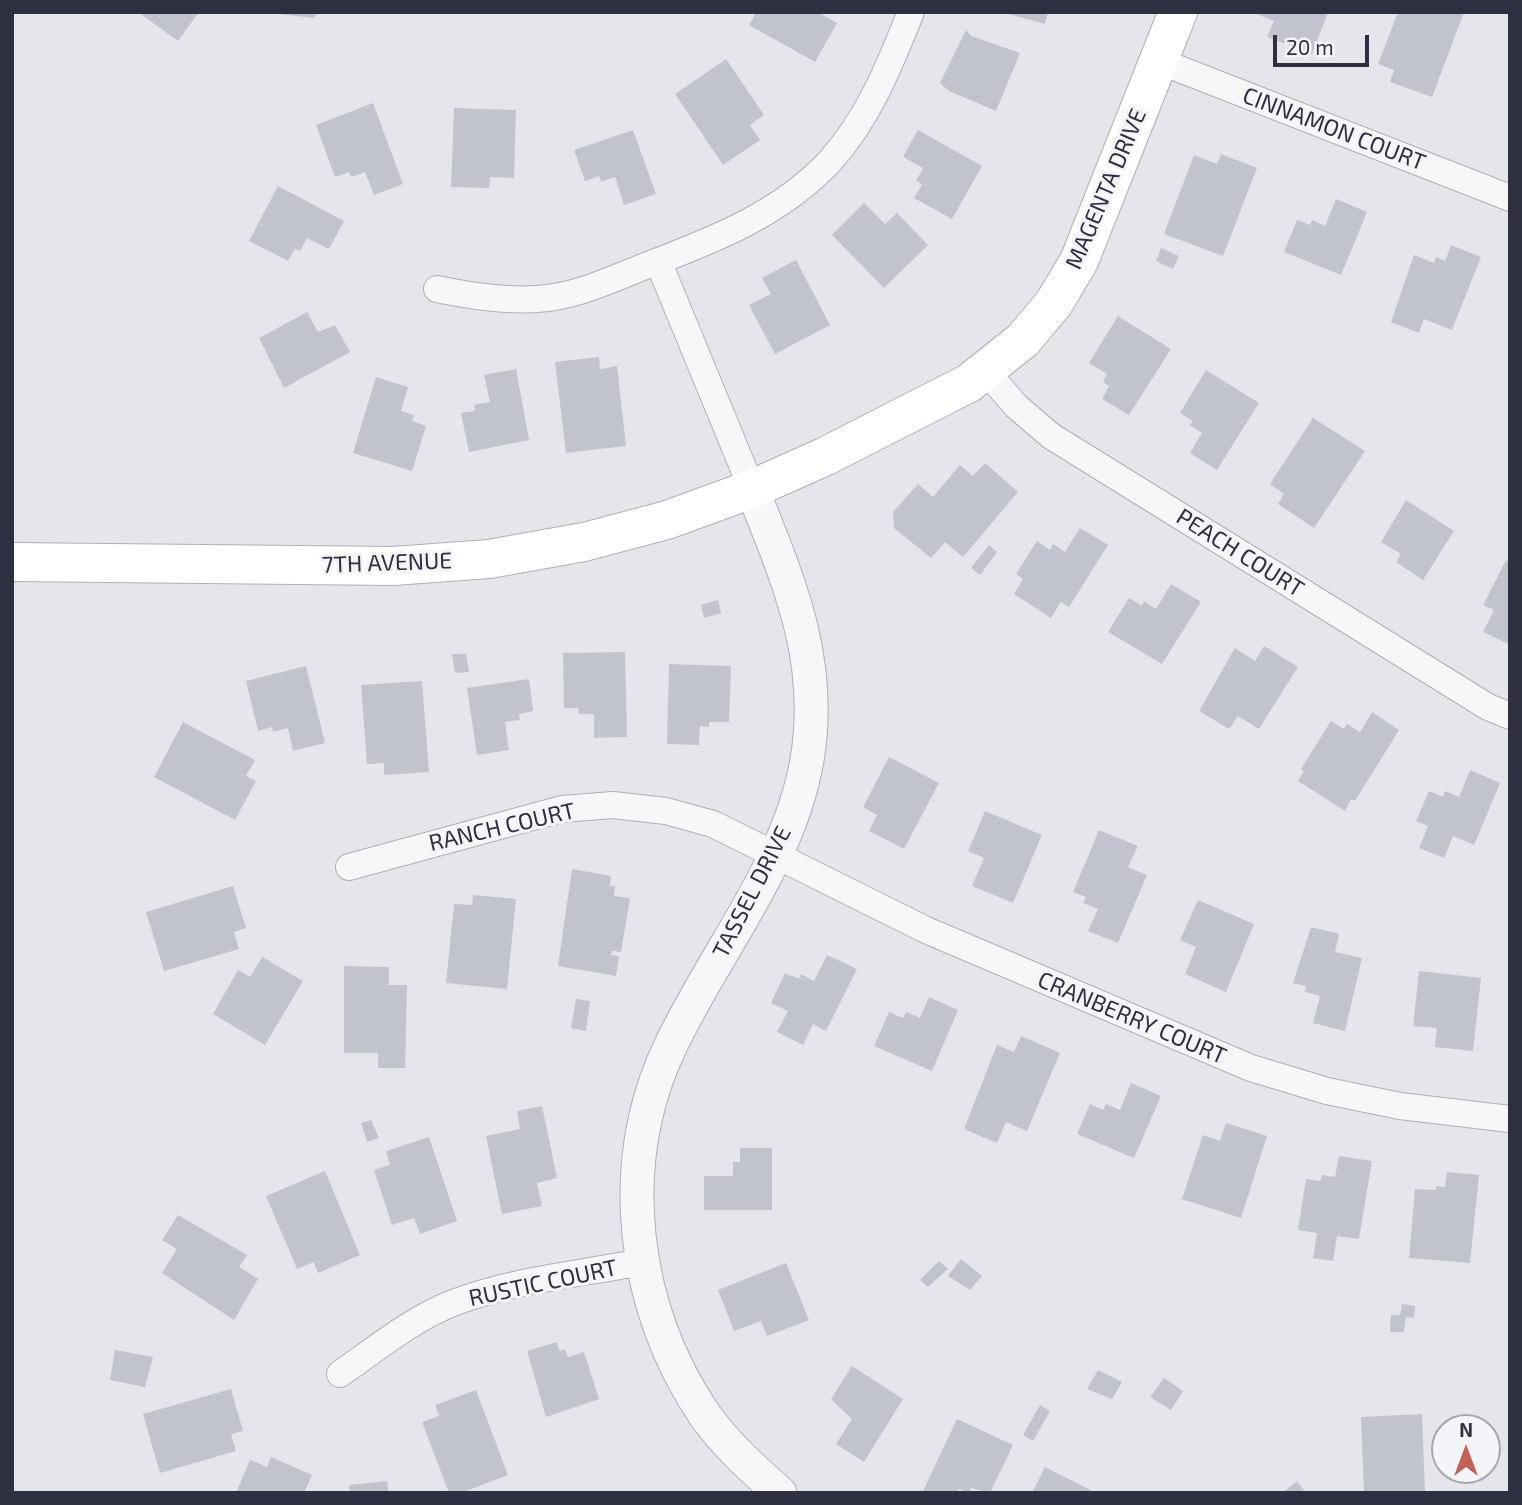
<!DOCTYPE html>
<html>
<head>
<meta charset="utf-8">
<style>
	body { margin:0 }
	#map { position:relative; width:1522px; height:1505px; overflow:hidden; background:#e5e6eb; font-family:"Exo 2",sans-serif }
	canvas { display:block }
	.frame { position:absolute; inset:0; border:14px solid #2e3042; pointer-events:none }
	.north { position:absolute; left:1431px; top:1414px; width:70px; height:70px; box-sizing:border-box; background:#f4f5f8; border:2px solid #a5a6af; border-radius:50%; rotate:0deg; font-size:19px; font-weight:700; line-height:28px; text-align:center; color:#2e3042 }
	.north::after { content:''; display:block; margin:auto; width:24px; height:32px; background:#c25f57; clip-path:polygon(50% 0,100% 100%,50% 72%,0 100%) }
	.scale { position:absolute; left:1273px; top:35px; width:96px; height:32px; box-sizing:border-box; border:4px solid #2e3042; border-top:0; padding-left:9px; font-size:21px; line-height:24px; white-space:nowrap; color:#2e3042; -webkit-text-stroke:5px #f4f5f8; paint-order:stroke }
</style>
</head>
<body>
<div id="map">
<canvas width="1522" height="1505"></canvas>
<div class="frame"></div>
<div class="north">N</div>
<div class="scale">20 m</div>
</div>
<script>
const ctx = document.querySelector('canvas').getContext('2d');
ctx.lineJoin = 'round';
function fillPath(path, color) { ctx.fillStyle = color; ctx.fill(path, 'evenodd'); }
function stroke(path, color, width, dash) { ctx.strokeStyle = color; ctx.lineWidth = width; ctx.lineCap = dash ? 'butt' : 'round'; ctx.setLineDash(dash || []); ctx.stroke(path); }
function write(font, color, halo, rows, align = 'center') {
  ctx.font = font + ' "Exo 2",sans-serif'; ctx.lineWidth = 6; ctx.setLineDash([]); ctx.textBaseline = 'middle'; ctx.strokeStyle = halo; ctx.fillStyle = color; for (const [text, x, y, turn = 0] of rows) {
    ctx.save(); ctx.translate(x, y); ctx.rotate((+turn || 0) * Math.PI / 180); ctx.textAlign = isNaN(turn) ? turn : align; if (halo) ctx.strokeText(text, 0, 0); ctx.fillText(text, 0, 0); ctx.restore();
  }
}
fillPath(new Path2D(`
	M138 12H199L178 41Z
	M260 12H316L315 18Z
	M756 12H817L837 23 815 62 749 25Z
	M1001 12H1048L1045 24Z
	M1260 12H1328L1312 54 1267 37 1274 21 1259 15Z
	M1398 12H1464L1432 97 1390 82 1394 70 1378 64Z
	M966 30 971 36 1020 53 996 111 949 91 940 83Z
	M726 59 764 115 750 125 760 140 723 165 675 94Z
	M373 103 403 184 374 195 365 172 351 177 349 172 335 177 316 125Z
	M454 108 516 110 514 178 490 177 489 188 451 187Z
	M633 130 656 194 624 205 615 177 601 182 599 176 585 181 574 150Z
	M918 130 982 166 952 219 914 198 922 184 916 181 923 168 903 157Z
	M1221 154 1257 168 1223 256 1164 234 1194 155 1217 164Z
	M278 186 344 221 329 249 307 238 300 251 295 249 288 261 249 241Z
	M1336 199 1367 212 1341 275 1284 252 1297 220 1310 225 1312 220 1325 226Z
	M864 203 885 224 897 213 928 245 884 288 832 235Z
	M1451 245 1481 257 1452 330 1424 319 1419 333 1391 322 1414 255 1434 263 1436 257 1445 261Z
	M1161 248 1179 256 1173 269 1156 261Z
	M796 260 830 325 775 354 749 305 771 294 762 278Z
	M307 312 318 332 335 325 350 352 284 388 259 338Z
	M1118 316 1171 349 1129 415 1102 399 1109 386 1103 382 1107 374 1089 363Z
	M599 357 600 369 617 366 626 446 566 453 555 362Z
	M516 369 529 440 469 452 461 413 475 411 474 405 490 402 484 375Z
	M1206 370 1259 403 1217 470 1190 453 1202 433 1190 425 1193 421 1180 413Z
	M376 377 408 387 401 411 414 415 412 421 426 426 412 471 353 453Z
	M1313 418 1365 451 1314 528 1278 504 1284 494 1270 484Z
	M985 463 1018 492 963 557 945 542 931 558 894 528 893 512 918 484 933 497 960 465 973 476Z
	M1406 500 1454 531 1423 580 1396 562 1401 554 1381 542Z
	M1080 528 1108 545 1069 607 1061 602 1051 618 1014 594 1023 579 1016 574 1037 541 1050 550 1053 544 1065 552Z
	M989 545 997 552 980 575 971 568Z
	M1506 560 1510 562V645L1483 632 1494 610 1483 605Z
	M1171 584 1201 602 1162 664 1108 632 1129 598 1142 606 1144 601 1156 609Z
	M718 600 721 613 704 618 701 605Z
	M1264 646 1298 667 1259 729 1238 716 1229 729 1199 711 1235 648 1255 661Z
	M625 652 627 737 594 738V714H579L578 708H564L563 653Z
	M452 654H466L469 672 455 673Z
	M669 664 731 666 729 722H709V727L700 726 699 745 667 744Z
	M306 666 325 743 293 751 288 728 273 732 272 727 258 731 246 681Z
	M529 679 533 711 519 714 520 720 505 722 509 750 477 755 467 688Z
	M422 681 429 772 384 775V763L367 764 361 685Z
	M1372 712 1399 730 1355 801 1351 799 1345 811 1298 781 1304 771 1301 769 1331 721 1344 729 1347 724 1360 732Z
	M183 722 255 760 246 776 256 781 235 820 154 777Z
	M889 757 939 783 904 849 869 831 877 815 863 807Z
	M1470 770 1500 783 1474 845 1453 836 1444 858 1419 848 1428 826 1416 821 1429 791 1443 797 1445 791 1459 797Z
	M985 811 1042 835 1013 903 972 886 984 858 968 851Z
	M1099 830 1138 846 1128 867 1147 875 1118 943 1088 931 1098 909 1083 903 1086 897 1073 892Z
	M572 869 611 876 610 886H615L614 896 630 898 621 952 612 951 611 955 619 956 616 976 558 966Z
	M233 886 246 928 234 932 239 949 164 971 146 912Z
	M473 895 516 899 507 989 446 983 454 904 472 905Z
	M1198 900 1254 924 1226 992 1185 974 1196 947 1180 940Z
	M1311 927 1339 934 1335 952 1362 958 1345 1031 1313 1023 1320 996 1305 992 1306 986 1293 983Z
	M827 955 857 969 826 1031 813 1024 803 1045 777 1032 788 1011 771 1003 785 973 799 979 801 974 814 981Z
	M262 957 303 981 265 1045 213 1014 238 970 250 977Z
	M344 966 389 967V985H407L405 1068H378V1053H344Z
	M1419 971 1481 978 1473 1051 1435 1047 1437 1028 1413 1026Z
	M929 997 958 1010 932 1071 874 1046 889 1012 903 1018 906 1012 920 1018Z
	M576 999 590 1001 586 1031 571 1028Z
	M1021 1036 1060 1053 1027 1131 1006 1122 997 1143 964 1129 997 1045 1014 1052Z
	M1131 1083 1161 1096 1134 1158 1077 1134 1090 1104 1103 1110 1106 1104 1120 1110Z
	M542 1106 557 1178 537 1183 542 1206 502 1214 486 1136 520 1129 517 1111Z
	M371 1120 379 1138 367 1142 361 1123Z
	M1226 1123 1267 1136 1241 1218 1182 1199 1203 1135 1220 1141Z
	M429 1137 457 1221 420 1234 414 1218 392 1225 374 1170 390 1165 386 1151Z
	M740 1148H772V1210H704V1176H733V1162H740Z
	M1339 1156 1372 1161 1359 1239 1337 1236 1333 1261 1313 1258 1317 1233 1298 1230 1306 1179 1320 1181 1322 1175 1335 1177Z
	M325 1171 360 1255 318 1273 314 1262 297 1269 266 1196Z
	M1447 1172 1479 1175 1470 1263 1409 1258 1415 1189 1436 1190V1186L1445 1187Z
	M178 1215 247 1255 239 1267 258 1279 234 1320 162 1273 177 1249 162 1240Z
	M961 1259 982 1276 970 1290 948 1276Z
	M939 1261 948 1269 928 1287 920 1280Z
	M786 1263 809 1320 767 1336 761 1321 734 1331 718 1290Z
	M1402 1304 1415 1306 1414 1318 1406 1317 1404 1332H1390L1391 1315H1400Z
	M557 1342 559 1351 565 1349 568 1357 584 1352 599 1399 546 1417 527 1351Z
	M115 1350 153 1357 145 1387 110 1380Z
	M852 1366 903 1399 864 1462 836 1444 852 1419 831 1399Z
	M1098 1370 1122 1382 1112 1399 1087 1389Z
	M1164 1378 1183 1391 1171 1410 1150 1397Z
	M231 1389 243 1431 231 1434 236 1451 160 1473 143 1414Z
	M476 1390 508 1475 461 1493H449L422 1422 439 1416 435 1405Z
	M1040 1405 1050 1411 1033 1441 1023 1435Z
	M1422 1414 1425 1493H1364L1361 1417Z
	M957 1419 1013 1445 990 1493 971 1488 969 1493 959 1489 957 1493 923 1491Z
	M271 1457 312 1475 304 1493H236L250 1460 267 1467Z
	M1045 1467 1096 1493H1032Z
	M387 1481 389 1493H350L349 1485Z
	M1297 1481 1306 1493H1282Z`), '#c2c4cd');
const minor = new Path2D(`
	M1159 61 1510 198
	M658 261 752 489
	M437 289C470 296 502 301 537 299 574 297 608 281 643 267 711 241 780 215 830 161 869 118 890 64 911 12
	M986 371 1016 406 1051 436 1488 707 1510 716
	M349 867 562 809 613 805 666 811 713 824 926 930 1251 1068 1327 1091 1400 1106 1510 1119
	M340 1374C376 1349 412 1319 453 1303 513 1280 579 1274 642 1262`);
const tertiary = new Path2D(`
	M752 489C788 580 824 659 807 760 789 865 714 953 670 1047 614 1165 632 1307 704 1414 725 1444 753 1469 780 1493`);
const secondary = new Path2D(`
	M12 562 393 566 489 559 584 542 667 520 752 489 826 456 969 383 1023 340 1054 303 1079 261 1178 12`);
stroke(minor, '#aeafb8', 28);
stroke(tertiary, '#aeafb8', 35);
stroke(secondary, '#aeafb8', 40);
stroke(minor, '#f7f7f9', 26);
stroke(tertiary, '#f7f7f9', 33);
stroke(secondary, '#fff', 38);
write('23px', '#2e3042', '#f4f5f8', [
	["CINNAMON COURT",1334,129,21],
	["MAGENTA DRIVE",1106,189,-67],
	["PEACH COURT",1240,553,32],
	["7TH AVENUE",387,563,-2],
	["RANCH COURT",502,827,-13],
	["TASSEL DRIVE",752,892,-63],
	["CRANBERRY COURT",1132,1018,23],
	["RUSTIC COURT",543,1283,-12]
]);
</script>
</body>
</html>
